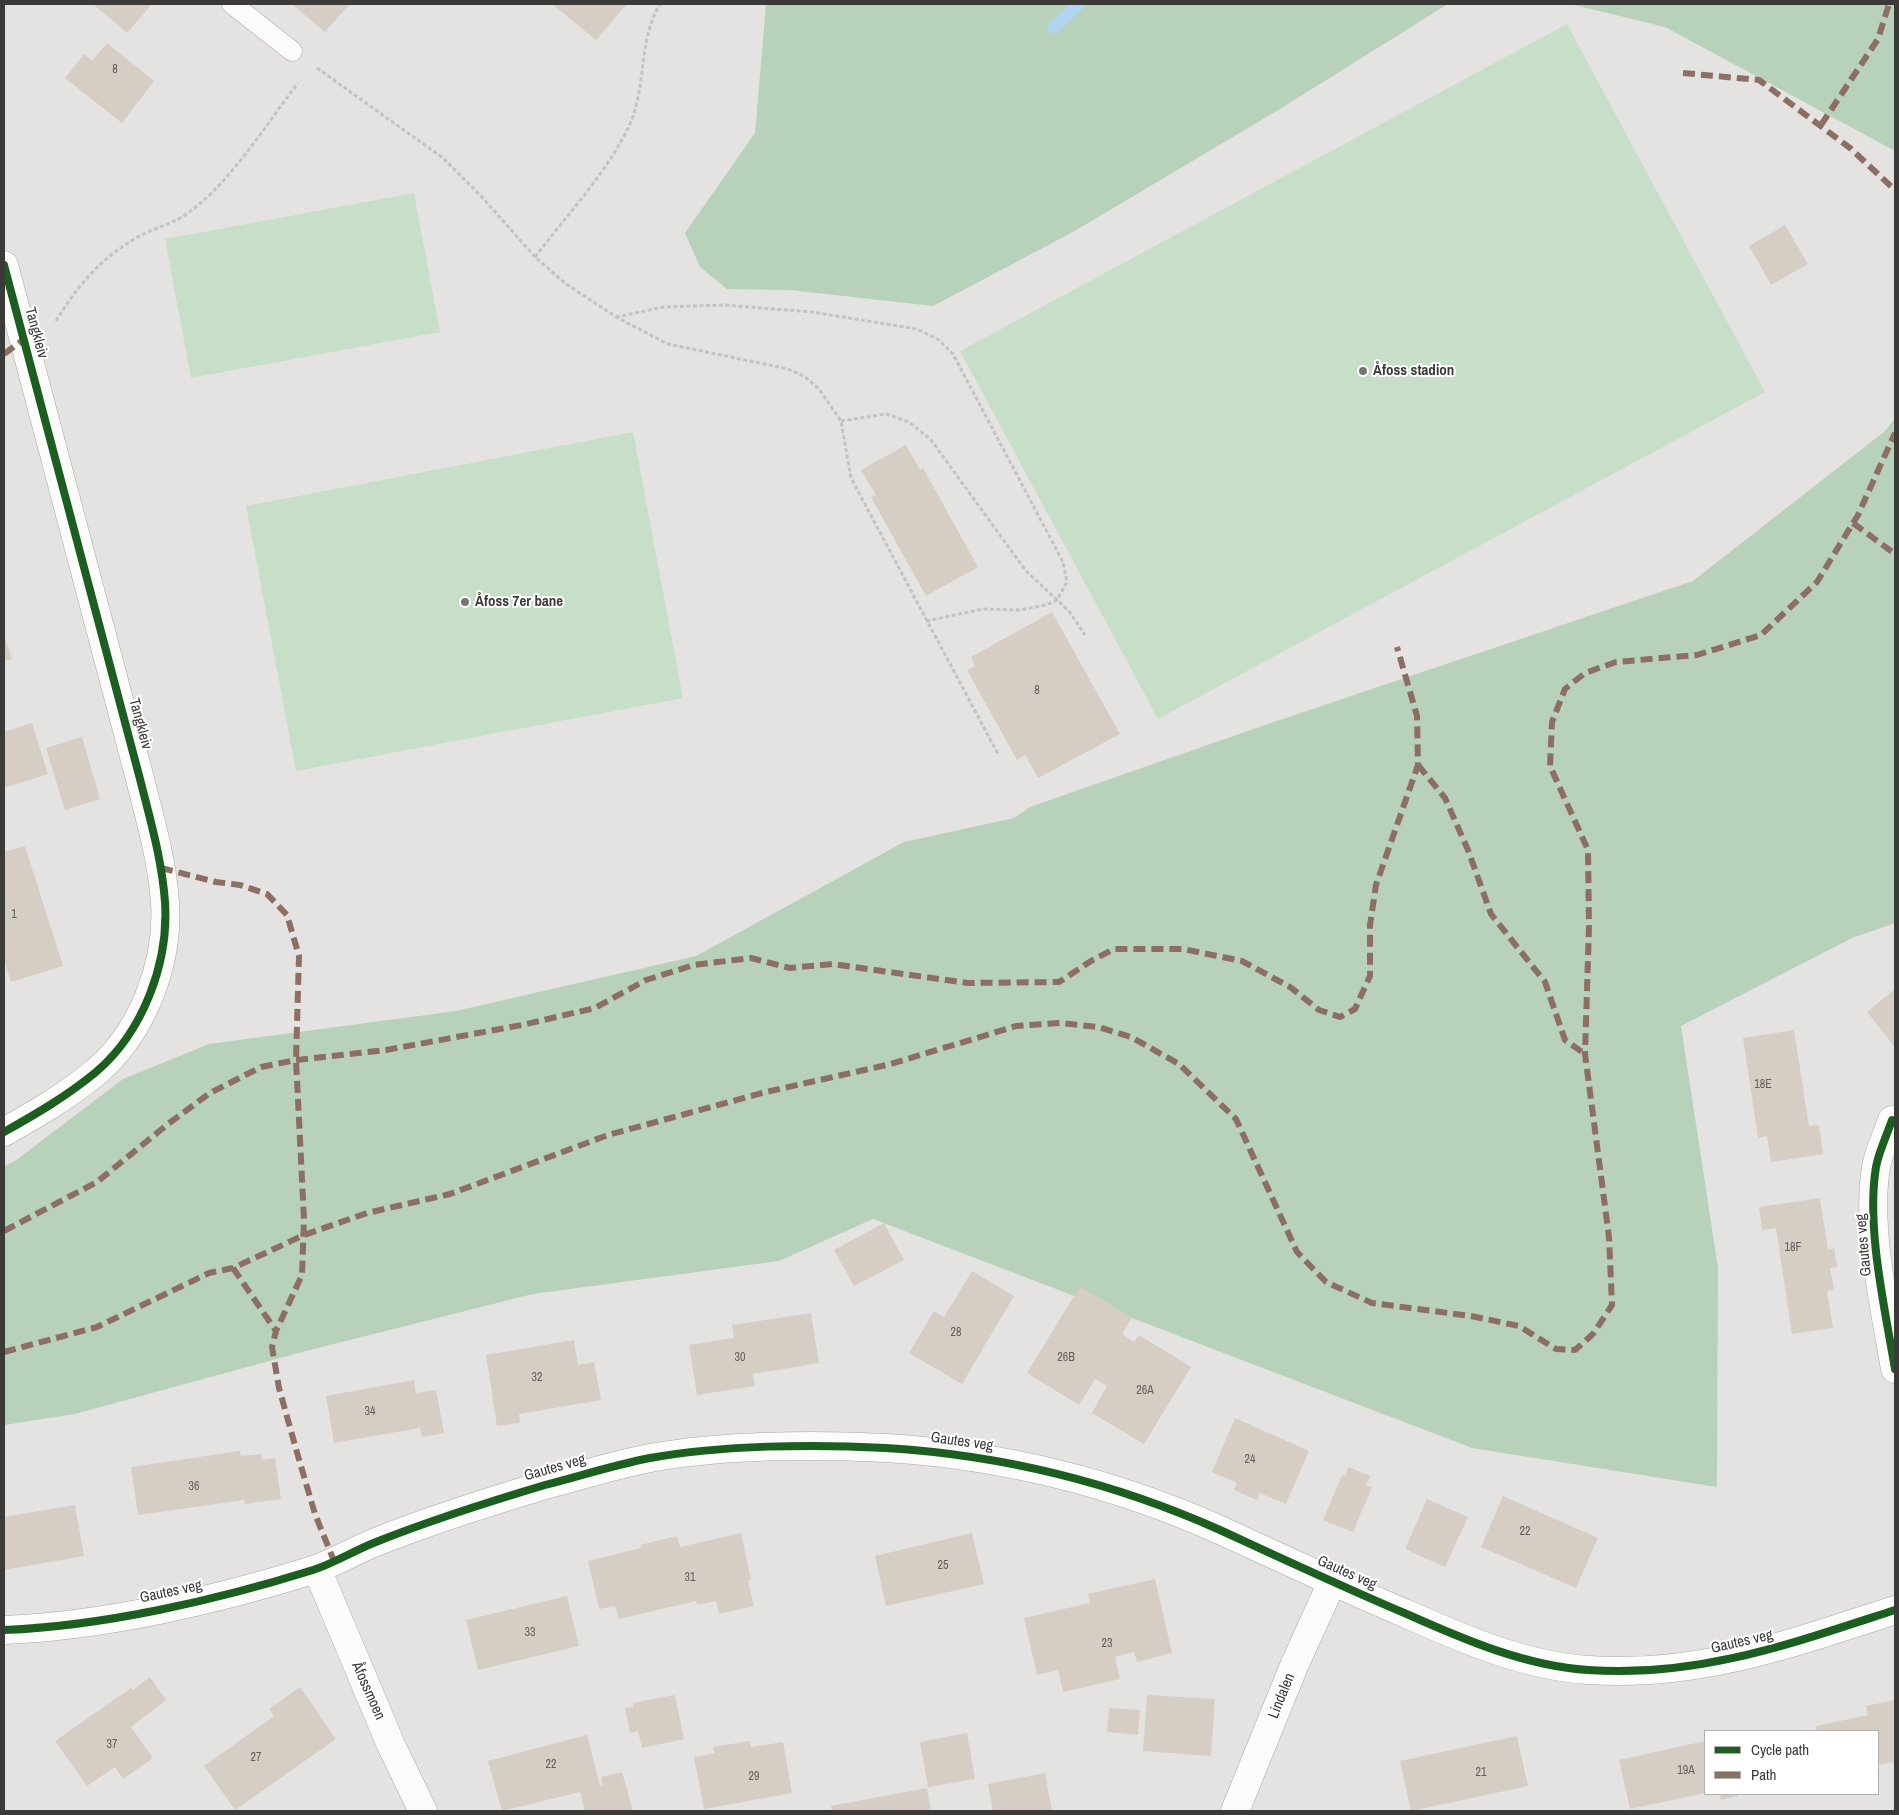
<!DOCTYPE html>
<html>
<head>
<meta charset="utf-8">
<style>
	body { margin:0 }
	#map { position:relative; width:1899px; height:1815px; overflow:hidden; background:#e4e3e1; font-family:"Archivo Narrow",sans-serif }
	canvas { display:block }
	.frame { position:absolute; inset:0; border:5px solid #3b3a39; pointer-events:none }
	.legend { position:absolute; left:1704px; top:1730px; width:175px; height:65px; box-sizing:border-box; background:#fff; border:1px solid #b1b0b0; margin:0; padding:6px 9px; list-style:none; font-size:15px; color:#3b3a39 }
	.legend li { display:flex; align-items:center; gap:10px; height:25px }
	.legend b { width:25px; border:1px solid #b1b0b0 }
</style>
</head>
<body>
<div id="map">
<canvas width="1899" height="1815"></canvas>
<div class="frame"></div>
<ul class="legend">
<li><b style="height:6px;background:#1b5e20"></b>Cycle path</li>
<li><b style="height:6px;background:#8d6e63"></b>Path</li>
</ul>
</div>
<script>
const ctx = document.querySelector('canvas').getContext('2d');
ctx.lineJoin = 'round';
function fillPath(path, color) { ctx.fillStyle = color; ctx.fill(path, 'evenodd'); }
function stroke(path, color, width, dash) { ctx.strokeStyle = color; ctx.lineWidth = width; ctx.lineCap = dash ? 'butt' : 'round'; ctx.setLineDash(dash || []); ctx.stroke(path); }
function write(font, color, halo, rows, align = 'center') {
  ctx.font = font + ' "Archivo Narrow",sans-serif'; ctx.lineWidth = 4; ctx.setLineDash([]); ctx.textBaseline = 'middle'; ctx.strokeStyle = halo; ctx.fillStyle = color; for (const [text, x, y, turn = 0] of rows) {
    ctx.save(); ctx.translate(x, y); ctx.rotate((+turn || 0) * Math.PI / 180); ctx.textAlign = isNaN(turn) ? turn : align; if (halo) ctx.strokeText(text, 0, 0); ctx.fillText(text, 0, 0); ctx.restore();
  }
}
fillPath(new Path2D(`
	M1567 24 1765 392 1158 719 960 351Z
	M414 193 440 332 191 378 165 239Z
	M633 432 683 698 296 771 246 506Z`), '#c7dfc9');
fillPath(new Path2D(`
	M766 4H1448L1280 109 1073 232 933 306 790 290 727 289 700 267 685 233 755 133Z
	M1570 4H1895V151L1665 27Z
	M1895 418V923L1852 938 1681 1026 1718 1268 1717 1487 1472 1448 873 1219 779 1261 533 1294 306 1351 75 1414 4 1425V1166L15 1161 123 1079 209 1044 456 1011 696 956 904 842 1014 818 1030 807 1259 727 1693 581 1885 431Z`), '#b8d1ba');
stroke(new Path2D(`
	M1053 28 1079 4`), '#b0d5ee', 12);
fillPath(new Path2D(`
	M93 4H150L151 5 127 33Z
	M292 4H350L325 32Z
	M552 4H627L596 40Z
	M107 43 154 81 122 123 65 78 84 54 92 61Z
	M1785 225 1808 264 1771 285 1749 246Z
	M906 445 920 470 923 468 978 567 926 596 871 497 876 495 861 470Z
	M1052 612 1120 734 1038 778 1025 755 1017 760 967 670 975 666 971 657Z
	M4 635 12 659 4 661Z
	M32 723 48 774 4 788V732Z
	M82 737 100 799 65 810 46 748Z
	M25 846 63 966 11 982 4 959V852Z
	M1895 989V1047L1867 1012Z
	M1794 1030 1809 1126 1819 1125 1823 1154 1771 1162 1767 1136 1758 1138 1743 1038Z
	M1820 1198 1828 1250 1834 1248 1837 1267 1830 1268 1834 1289 1827 1291 1833 1328 1792 1334 1776 1228 1762 1230 1759 1207Z
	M884 1223 904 1260 854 1286 834 1250Z
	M972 1271 1014 1296 962 1384 909 1353 934 1311 944 1317Z
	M1080 1286 1132 1318 1122 1334 1134 1342 1139 1335 1191 1367 1144 1444 1092 1413 1107 1386 1095 1379 1079 1405 1027 1373Z
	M811 1313 819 1363 753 1374 755 1386 697 1395 689 1345 734 1338 732 1325Z
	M574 1340 578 1365 594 1362 601 1400 519 1414 520 1423 497 1426 486 1355Z
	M414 1380 416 1393 436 1390 444 1433 422 1437 420 1428 334 1443 326 1396Z
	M1235 1418 1309 1451 1286 1504 1260 1493 1257 1500 1234 1490 1237 1483 1212 1472Z
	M240 1451 241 1456 261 1454 262 1460 275 1458 281 1499 245 1504 244 1500 138 1515 131 1467Z
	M1349 1467 1370 1476 1366 1485 1372 1487 1353 1532 1323 1520 1342 1475 1345 1476Z
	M1503 1496 1598 1538 1576 1588 1481 1547Z
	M1427 1499 1468 1517 1445 1567 1405 1549Z
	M75 1505 84 1556 4 1570V1517Z
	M741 1533 751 1580 748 1581 754 1606 719 1614 716 1601 697 1605 696 1601 619 1619 615 1606 599 1609 588 1561 641 1548 640 1545 677 1536 680 1547Z
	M972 1533 984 1584 886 1606 875 1556Z
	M1155 1579 1172 1653 1137 1662 1134 1652 1115 1657 1120 1679 1063 1692 1058 1670 1037 1675 1024 1618 1090 1603 1088 1594Z
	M567 1596 579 1646 478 1670 466 1620Z
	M150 1677 166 1700 131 1727 153 1758 123 1779 115 1767 87 1786 55 1741 131 1688 133 1690Z
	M300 1687 336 1739 235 1810 204 1766 274 1716 269 1709Z
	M675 1695 684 1739 642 1748 638 1731 630 1733 625 1708 634 1707 633 1703Z
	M1147 1695 1215 1699 1211 1756 1143 1751Z
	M1895 1700V1769L1893 1762 1878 1765V1731H1817L1816 1726 1868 1715 1866 1706Z
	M1109 1708 1140 1710 1138 1735 1107 1732Z
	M967 1733 975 1779 928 1787 920 1742Z
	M587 1735 600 1786H603L601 1777 622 1772 633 1811H585L580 1792 502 1811 488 1761Z
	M1517 1736 1528 1786 1411 1811 1400 1761Z
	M750 1741 751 1747 783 1742 792 1793 704 1809 694 1757 715 1753 713 1747Z
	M1705 1741V1793L1630 1809 1619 1760Z
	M1045 1773 1052 1811H993L988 1784Z
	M927 1788 931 1811H832L831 1806Z
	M1719 1794H1738V1796L1721 1800Z`), '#d6cdc5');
const service = new Path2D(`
	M232 4 292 51`);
const minor = new Path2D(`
	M4 265 140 779C150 819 162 860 165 902 169 963 143 1032 96 1072 67 1096 36 1114 4 1132
	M1892 1120C1887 1135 1879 1151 1876 1167 1866 1227 1885 1309 1895 1369
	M317 1569 391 1745 423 1811
	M4 1630C104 1626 217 1600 313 1570 335 1563 355 1550 376 1542 431 1520 488 1502 545 1485 580 1476 614 1465 650 1458 722 1445 813 1444 886 1448 1001 1455 1115 1483 1220 1530 1283 1559 1345 1588 1409 1615 1465 1640 1526 1666 1588 1670 1698 1678 1793 1643 1895 1610
	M1235 1811 1294 1666 1332 1582`);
stroke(service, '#a8a8a6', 21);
stroke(minor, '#a8a8a6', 29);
stroke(new Path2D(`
	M317 68 443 158 482 197 535 257 565 283 616 317 668 344 788 369 804 376 819 389 841 421 851 478 998 754
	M535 257C566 216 613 166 632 119 646 81 639 39 660 4
	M616 317 664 307 724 305 812 312 917 329 939 340 953 354 1063 562 1067 582 1057 600 1046 605 1020 610 983 609 927 621
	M56 321C78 285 100 259 136 238 151 229 170 225 185 215 230 184 264 127 298 83
	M841 421 886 414 909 422 931 440 1026 571 1069 611 1085 635`), '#c4c3c3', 3, [4, 2.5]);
stroke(service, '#fbfbfa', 20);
stroke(minor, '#fbfbfa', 28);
stroke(new Path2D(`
	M1683 73 1759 80 1850 148 1895 190
	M1821 125 1878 39 1889 4
	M4 354 23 340
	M1853 523 1895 554
	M1418 765 1445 798 1468 850 1491 914 1545 982 1565 1040 1585 1054
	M161 868 216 882 240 885 267 894 287 915 299 956 296 1060 304 1219 302 1275 276 1331 272 1347 279 1388 298 1456 315 1514 334 1561
	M4 1231 97 1182 168 1124 210 1093 261 1067 296 1060 386 1050 522 1025 595 1008 646 980 694 965 751 958 790 968 832 964 968 983 1059 982 1091 961 1114 949H1183L1242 961 1290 987 1319 1010 1340 1017 1355 1009 1370 976V925L1376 885 1418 765 1417 716 1397 647
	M233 1268 276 1331
	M4 1352 97 1327 209 1273 233 1268 304 1235 367 1213 450 1194 608 1135 766 1092 891 1064 1016 1026 1060 1023 1098 1027 1131 1037 1179 1064 1236 1119 1297 1252 1326 1282 1372 1303 1471 1316 1519 1326 1556 1349 1575 1350 1593 1334 1612 1305 1609 1237 1585 1054 1589 926 1588 850 1550 766 1552 722 1565 689 1585 673 1616 662 1697 655 1761 635 1817 582 1858 515 1895 433`), '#8d6e63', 6, [12, 6]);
stroke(new Path2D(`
	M4 265 140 779C150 819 162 860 165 902 169 963 143 1032 96 1072 67 1096 36 1114 4 1132
	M1892 1120C1887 1135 1879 1151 1876 1167 1866 1227 1885 1309 1895 1369
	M4 1630C104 1626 217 1600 313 1570 335 1563 355 1550 376 1542 431 1520 488 1502 545 1485 580 1476 614 1465 650 1458 722 1445 813 1444 886 1448 1001 1455 1115 1483 1220 1530 1283 1559 1345 1588 1409 1615 1465 1640 1526 1666 1588 1670 1698 1678 1793 1643 1895 1610`), '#1b5e20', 8);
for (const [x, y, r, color] of [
	[1363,371,5,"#767574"],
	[465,602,5,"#767574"]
]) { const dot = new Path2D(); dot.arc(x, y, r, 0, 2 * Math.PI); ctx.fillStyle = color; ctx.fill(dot); stroke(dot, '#fff', 2); }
write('12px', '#625f5c', null, [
	["8",115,70],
	["8",1037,691],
	["1",14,915],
	["18E",1763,1085],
	["18F",1793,1248],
	["28",956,1333],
	["30",740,1358],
	["26B",1066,1358],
	["32",537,1378],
	["26A",1145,1391],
	["34",370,1412],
	["24",1250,1460],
	["36",194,1487],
	["22",1525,1532],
	["25",943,1566],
	["31",690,1578],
	["33",530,1633],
	["23",1107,1644],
	["37",112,1745],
	["27",256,1758],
	["22",551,1765],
	["19A",1686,1771],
	["21",1481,1773],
	["29",754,1777]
]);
write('15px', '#3b3a39', '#fff', [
	["Tangkleiv",36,333,75],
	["Tangkleiv",140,724,75],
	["Gautes veg",1864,1245,-95],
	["Gautes veg",962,1442,8],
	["Gautes veg",555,1468,-16],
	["Gautes veg",1347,1573,24],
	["Gautes veg",171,1592,-12],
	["Gautes veg",1742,1642,-13],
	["Åfossmoen",368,1691,66],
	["Lindalen",1282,1696,-68]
]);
write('bold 15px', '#3b3a39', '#fff', [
	["Åfoss stadion",1373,371],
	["Åfoss 7er bane",475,602]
], 'left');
</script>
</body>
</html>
